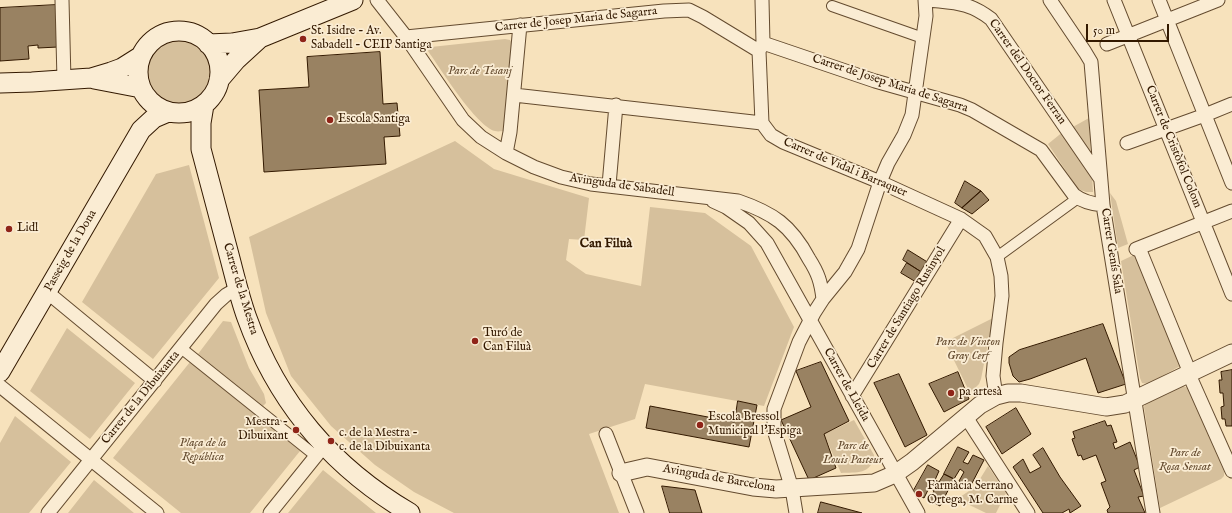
<!DOCTYPE html>
<html>
<head>
<meta charset="utf-8">
<style>
	body { margin:0 }
	#map { position:relative; width:1232px; height:513px; overflow:hidden; background:#f7e2bc; font-family:"IM FELL English",serif }
	canvas { display:block }
	.scale { position:absolute; left:1086px; top:24px; width:83px; height:18px; box-sizing:border-box; border:2px solid #331900; border-top:0; padding-left:5px; font-size:12px; line-height:14px; white-space:nowrap; color:#331900; -webkit-text-stroke:3px #faecd3; paint-order:stroke }
</style>
</head>
<body>
<div id="map">
<canvas width="1232" height="513"></canvas>
<div class="scale">50 m</div>
</div>
<script>
const ctx = document.querySelector('canvas').getContext('2d');
ctx.lineJoin = 'round';
function fillPath(path, color) { ctx.fillStyle = color; ctx.fill(path, 'evenodd'); }
function stroke(path, color, width, dash) { ctx.strokeStyle = color; ctx.lineWidth = width; ctx.lineCap = dash ? 'butt' : 'round'; ctx.setLineDash(dash || []); ctx.stroke(path); }
function write(font, color, halo, rows, align = 'center') {
  ctx.font = font + ' "IM FELL English",serif'; ctx.lineWidth = 3.5; ctx.setLineDash([]); ctx.textBaseline = 'middle'; ctx.strokeStyle = halo; ctx.fillStyle = color; for (const [text, x, y, turn = 0] of rows) {
    ctx.save(); ctx.translate(x, y); ctx.rotate((+turn || 0) * Math.PI / 180); ctx.textAlign = isNaN(turn) ? turn : align; if (halo) ctx.strokeText(text, 0, 0); ctx.fillText(text, 0, 0); ctx.restore();
  }
}
fillPath(new Path2D(`
	M138 72a41 41 0 1 1 82 0a41 41 0 1 1-82 0Z
	M505 39 510 40 513 45 504 131C502 131 498 132 495 131 476 126 440 68 428 51L431 47Z
	M1089 118 1091 160 1071 128Z
	M1064 131 1092 174 1093 192H1086L1078 189 1048 144Z
	M455 141 494 169 589 198 584 240 569 239 566 260 586 274 641 286 650 207 705 213 751 246 794 327 764 406 645 384 635 419 589 434 619 513H454L414 492 375 465 331 426 291 376 266 313 249 237Z
	M189 165 219 278 153 359 82 302 156 174Z
	M1110 193 1116 201 1128 244 1118 248Z
	M1136 254 1182 365 1148 384 1142 383 1140 378 1121 261Z
	M993 318 981 379 979 384 970 393 945 342Z
	M223 321 231 322 249 368 264 394 266 403 263 406 198 354Z
	M67 328 135 383 90 439 30 391Z
	M190 362 300 451 250 513H181L113 458Z
	M1179 385 1183 386 1188 388 1224 471V476L1221 479 1160 508 1144 407 1146 402Z
	M15 416 71 462 29 513H0V443Z
	M854 420 874 455C872 475 856 472 841 473L824 434Z
	M988 466 1006 493 996 513H986L957 499 975 487Z
	M323 470 376 513H288Z
	M94 480 134 513H68Z`), '#d6c09c');
const building = new Path2D(`
	M56 5 58 47 38 48V45L28 46 29 59 0 61V8Z
	M380 52 383 104 397 103 400 136 384 137 386 164 264 172 259 90 309 87 307 57Z
	M965 181 981 191 962 208 955 203Z
	M981 191 989 200 972 214 962 208Z
	M908 250 929 263 923 273 903 260Z
	M907 263 923 273 916 282 901 273Z
	M1103 324 1126 384 1098 393 1086 358 1030 379 1019 382 1013 376 1009 363V357L1019 350Z
	M821 362 849 421 824 434 836 468 809 480 781 420 811 407 796 371Z
	M1232 370V426H1226L1225 419H1222L1221 407 1224 406 1223 393H1220L1219 380H1222L1221 372Z
	M958 372 969 399 944 412 929 384Z
	M899 374 927 435 905 447 874 383Z
	M738 401 757 405 749 447 646 428 650 406 734 422Z
	M1016 408 1031 434 1002 454 986 427Z
	M1105 421 1107 426 1111 425 1117 442 1113 443 1115 449 1130 442 1140 467 1134 470 1144 496 1138 497 1145 513H1108L1107 510 1110 507 1101 483 1106 481 1096 455 1083 460 1081 455 1078 456 1072 439 1075 438 1073 432Z
	M958 447 969 452 963 462 968 464 973 455 984 460 970 487 959 481 964 472 960 469 954 479 944 474Z
	M1043 448 1060 477 1081 506 1070 513 1069 509 1062 513H1043L1013 467 1023 459 1030 473 1041 467 1033 455Z
	M928 465 939 471 935 480 939 482 944 474 954 479 940 506 929 500 934 491 929 488 924 498 913 492Z
	M662 486 695 490 702 513H670Z
	M821 502 862 513H818Z`);
fillPath(building, '#998262');
stroke(building, '#331900', 1);
const pedestrian = new Path2D(`
	M832 6 923 38
	M997 257 1078 198
	M181 348 316 456`);
const minor = new Path2D(`
	M62 0 64 80
	M377 0 406 37 463 120 481 137 506 153 534 167 561 177 591 184 738 201C773 213 791 225 809 259 818 273 821 282 823 299
	M762 0 763 43 759 51 762 123
	M929 0C955 3 969 2 991 19L1100 178
	M1050 0 1085 52 1091 62 1103 205 1153 513
	M1114 0 1232 294
	M1159 0 1232 183
	M406 37 664 11 689 10 703 17 759 51
	M763 43 875 81 960 105 972 110 1041 150 1074 195C1083 202 1092 204 1103 205
	M1107 44 1218 0
	M514 95 762 123 771 135 783 142 880 182 961 219 985 236 997 257 1001 276 1002 296 996 343 993 376 996 396
	M1127 143 1205 115 1232 104
	M506 153 510 132 520 25
	M609 185 616 105
	M713 201 726 207 749 223 767 243 918 513
	M1139 248 1190 373 1191 379 1232 471
	M1136 249 1232 211
	M47 292 155 381
	M0 386 157 513
	M852 396 961 219
	M966 417 1028 513
	M606 434 637 513
	M48 513 216 304 226 295 238 288
	M270 513 324 446
	M796 513 792 489 774 430V409L799 342 814 313 823 299 845 272 858 249 880 182 888 163 904 135 912 115 918 72 926 16 925 0`);
const tertiary = new Path2D(`
	M621 473 647 467 753 487 776 489 874 483 895 474 912 462 980 405 996 396 1008 393H1021L1106 407 1125 404 1232 353`);
const secondary = new Path2D(`
	M138 72a41 41 0 1 1 82 0a41 41 0 1 1-82 0Z
	M208 44 232 43 260 38 353 0
	M94 79 141 88
	M219 80 236 60 260 38
	M0 83 32 82 91 78 111 72 122 68 141 56
	M204 105 201 123V149C210 183 219 217 228 251 234 273 239 296 247 318 278 404 332 467 410 513
	M0 372 141 130 154 118 168 112`);
stroke(pedestrian, '#644b2f', 12);
stroke(minor, '#644b2f', 15);
stroke(tertiary, '#644b2f', 19);
stroke(secondary, '#331900', 21);
stroke(pedestrian, '#faecd3', 10);
stroke(minor, '#faecd3', 13);
stroke(tertiary, '#faecd3', 17);
stroke(secondary, '#faecd3', 19);
for (const [x, y, r, color] of [
	[303,39,4,"#8f2418"],
	[330,120,4,"#8f2418"],
	[9,229,4,"#8f2418"],
	[475,341,4,"#8f2418"],
	[951,393,4,"#8f2418"],
	[700,425,4,"#8f2418"],
	[296,430,4,"#8f2418"],
	[331,441,4,"#8f2418"],
	[919,494,4,"#8f2418"]
]) { const dot = new Path2D(); dot.arc(x, y, r, 0, 2 * Math.PI); ctx.fillStyle = color; ctx.fill(dot); stroke(dot, '#faecd3', 1.5); }
write('12px', '#331900', '#faecd3', [
	["Carrer de Josep Maria de Sagarra",576,20,-6],
	["Carrer del Doctor Ferran",1027,72,55],
	["Carrer de Josep Maria de Sagarra",890,84,18],
	["Carrer de Cristòfol Colom",1173,147,68],
	["Carrer de Vidal i Barraquer",845,168,23],
	["Avinguda de Sabadell",622,186,8],
	["Passeig de la Dona",71,251,-60],
	["Carrer Genís Sala",1111,251,81],
	["Carrer de la Mestra",240,289,73],
	["Carrer de Santiago Rusinyol",907,308,-59],
	["Carrer de Lleida",846,385,61],
	["Carrer de la Dibuixanta",141,398,-51],
	["Avinguda de Barcelona",719,479,10]
]);
write('12px', '#331900', '#faecd3', [
	["St. Isidre - Av.",311,32],
	["Sabadell - CEIP Santiga",311,46],
	["Escola Santiga",338,120],
	["Lidl",17,229],
	["Turó de",483,334],
	["Can Filuà",483,348],
	["pa artesà",959,393],
	["Escola Bressol",708,418],
	["Municipal l'Espiga",708,432],
	["Mestra -",288,423,"right"],
	["Dibuixant",288,437,"right"],
	["c. de la Mestra -",339,434],
	["c. de la Dibuixanta",339,448],
	["Farmàcia Serrano",927,487],
	["Ortega, M. Carme",927,501]
], 'left');
write('italic 12px', '#644b2f', '#faecd3', [
	["Parc de Tesanj",480,72],
	["Parc de Vinton",968,343],
	["Gray Cerf",968,357],
	["Plaça de la",203,444],
	["República",203,458],
	["Parc de",853,447],
	["Louis Pasteur",853,461],
	["Parc de",1185,454],
	["Rosa Sensat",1185,468]
]);
write('bold 13px', '#331900', '#faecd3', [
	["Can Filuà",606,244]
]);
</script>
</body>
</html>
